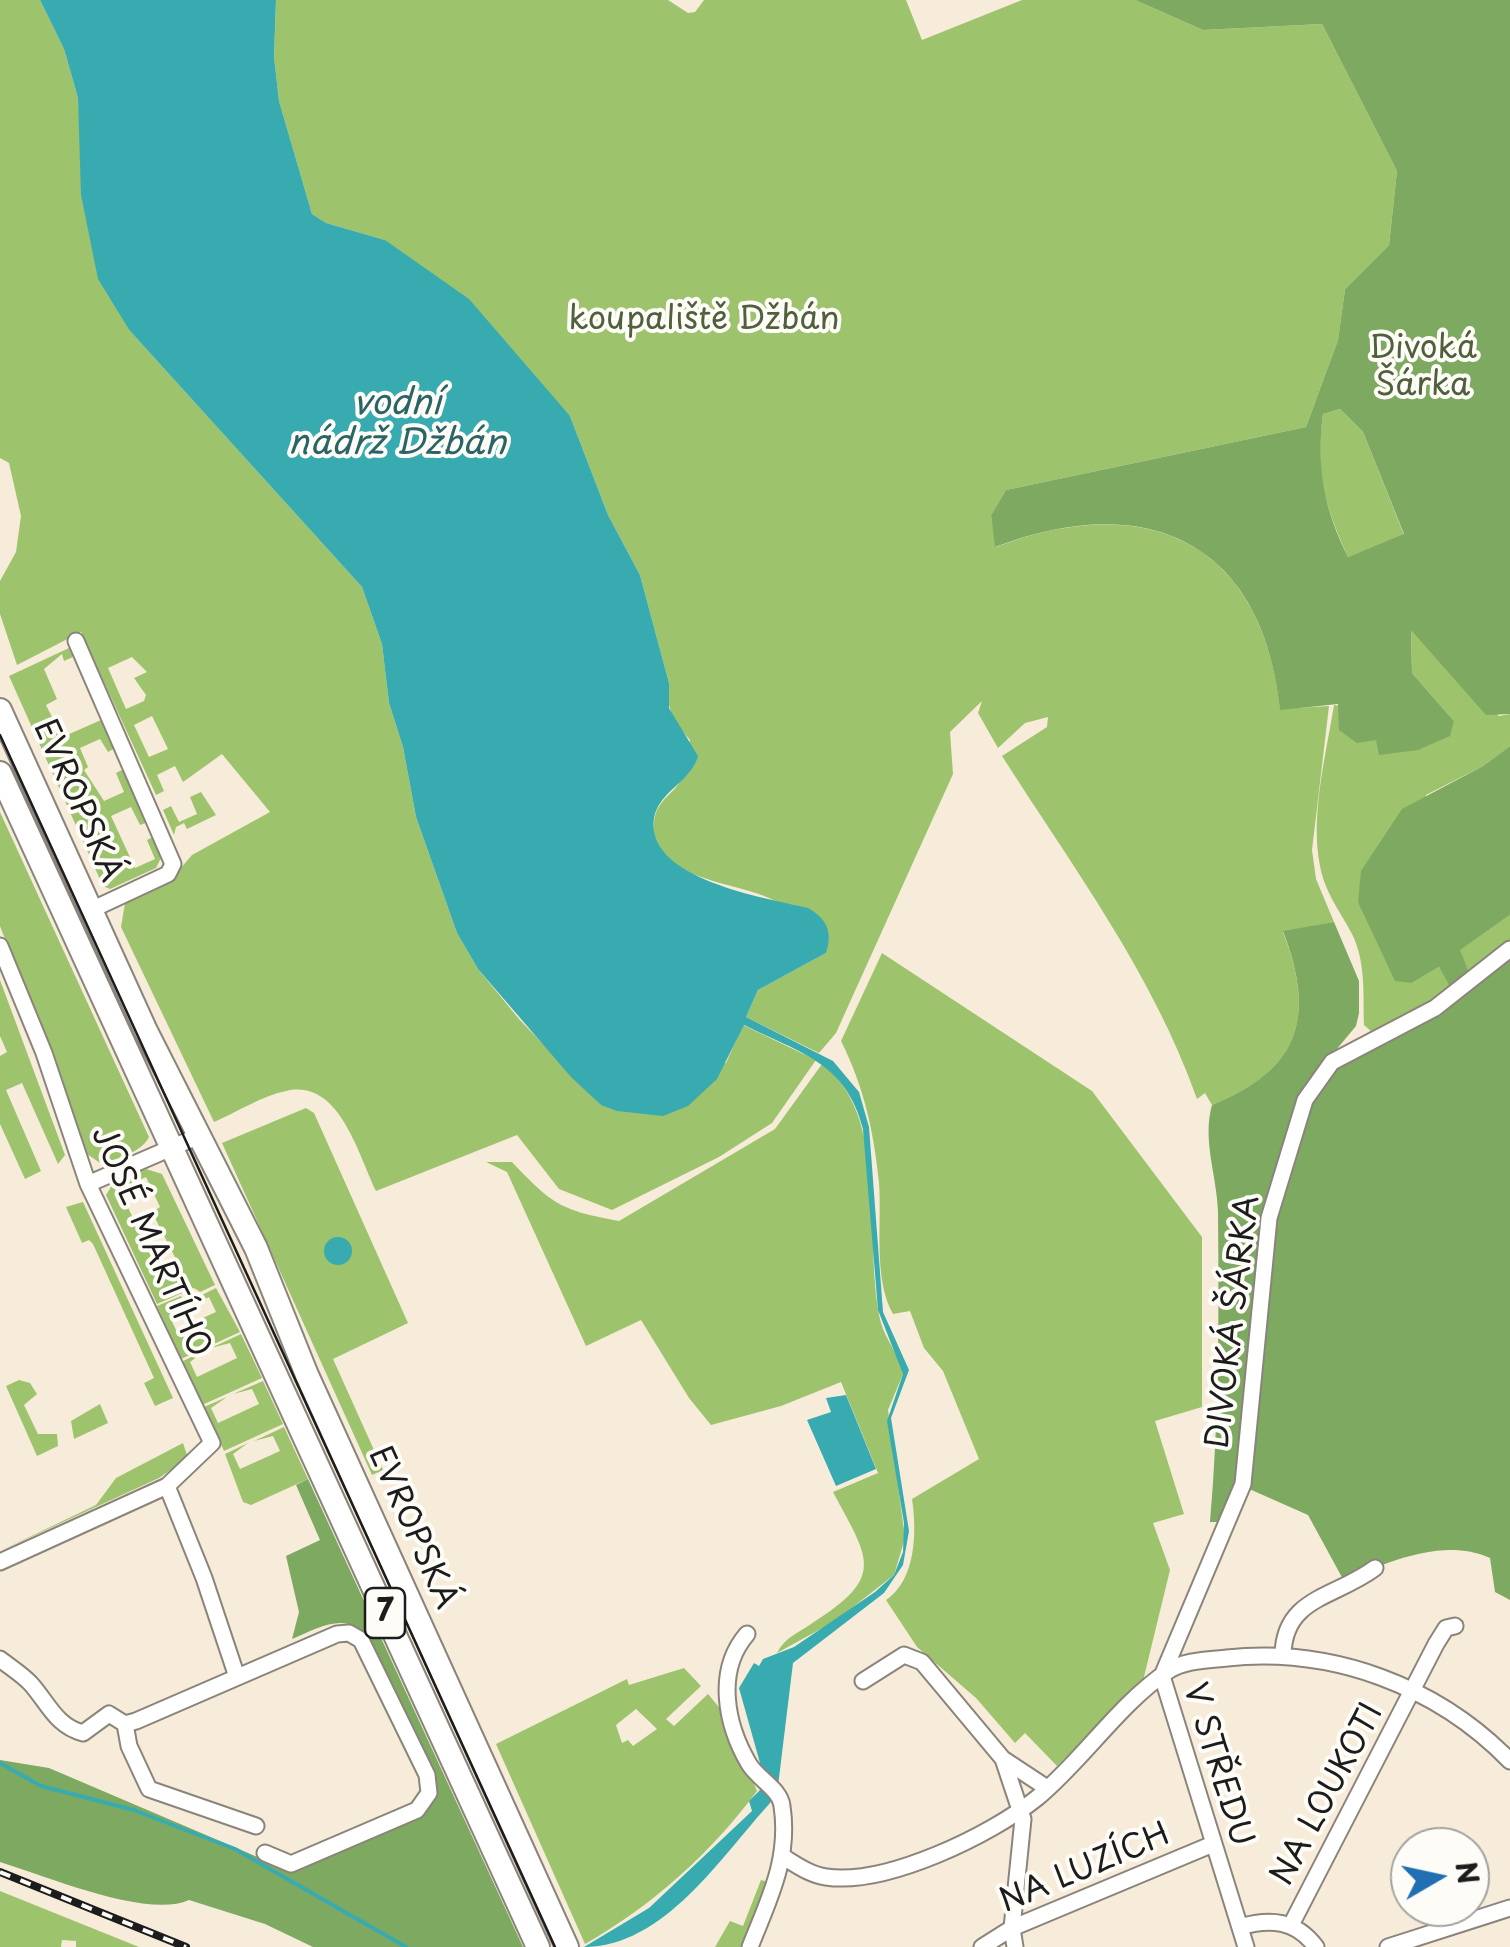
<!DOCTYPE html>
<html>
<head>
<meta charset="utf-8">
<style>
	body { margin:0 }
	#map { position:relative; width:1510px; height:1947px; overflow:hidden; background:#f7ecda; font-family:"Playpen Sans",sans-serif }
	canvas { display:block }
	.north { position:absolute; left:1390px; top:1827px; width:100px; height:100px; box-sizing:border-box; background:#fdfcf7; border:2px solid #a3a29f; border-radius:50%; rotate:81deg; font-size:28px; font-weight:700; line-height:40px; text-align:center; color:#1c1c1c }
	.north::after { content:''; display:block; margin:auto; width:35px; height:45px; background:#1f6fb2; clip-path:polygon(50% 0,100% 100%,50% 72%,0 100%) }
</style>
</head>
<body>
<div id="map">
<canvas width="1510" height="1947"></canvas>
<div class="north">N</div>
</div>
<script>
const ctx = document.querySelector('canvas').getContext('2d');
ctx.lineJoin = 'round';
function fillPath(path, color) { ctx.fillStyle = color; ctx.fill(path, 'evenodd'); }
function stroke(path, color, width, dash) { ctx.strokeStyle = color; ctx.lineWidth = width; ctx.lineCap = dash ? 'butt' : 'round'; ctx.setLineDash(dash || []); ctx.stroke(path); }
function write(font, color, halo, rows, align = 'center') {
  ctx.font = font + ' "Playpen Sans",sans-serif'; ctx.lineWidth = 8; ctx.setLineDash([]); ctx.textBaseline = 'middle'; ctx.strokeStyle = halo; ctx.fillStyle = color; for (const [text, x, y, turn = 0] of rows) {
    ctx.save(); ctx.translate(x, y); ctx.rotate((+turn || 0) * Math.PI / 180); ctx.textAlign = isNaN(turn) ? turn : align; if (halo) ctx.strokeText(text, 0, 0); ctx.fillText(text, 0, 0); ctx.restore();
  }
}
fillPath(new Path2D(`
	M0 0H40L64 49 78 98 81 135 130 331 362 587 382 644 389 703 403 747 416 817 457 933 478 969 519 1019 601 1105 726 1063 743 1025 816 1060 772 1123 719 1157 612 1210 559 1189 517 1135 376 1191C358 1154 339 1078 286 1091 262 1096 237 1112 214 1122L121 927 125 903 174 876 192 855 270 812 222 754 183 782 175 766 157 775 164 791 156 795 81 632 17 665 0 614V581L16 552 21 516 9 463 0 458ZM132 657 147 672 134 678 146 695 144 701 126 709 108 668ZM152 716 168 749 149 757 134 725Z
	M276 0H668L688 13 695 12 704 0H906L922 40 1022 0H1135L1203 30 1322 24 1397 171 1389 245 1345 289 1338 340 1306 427 1006 490 991 515 996 547C1146 490 1262 541 1280 709L1329 706 1312 850 1316 879 1334 922 1283 932C1316 1018 1300 1069 1212 1105L1205 1093 1197 1099C1153 974 1072 866 1002 756L1047 727 1048 717 1025 723 998 748 978 713 982 701 950 732 953 774 836 1033 819 1053 746 1017 758 990 826 953C810 936 790 908 769 898 733 881 640 878 655 816 659 799 676 792 681 779 686 767 687 752 690 740 675 723 664 706 669 683L640 575 608 515 570 416 385 240 326 223 312 214 279 101 274 57Z
	M1340 409 1363 432 1404 535 1348 557C1324 504 1315 472 1323 414Z
	M1411 629 1499 716 1510 714V746L1483 766 1426 795 1412 983 1439 967 1454 992 1374 1034 1364 1025C1363 995 1366 962 1352 934 1340 911 1325 893 1320 866 1310 815 1326 755 1334 705L1454 721 1412 673Z
	M69 648 73 657 64 661 62 654 44 669 57 699 46 705 53 719 58 717 67 735 101 720 115 748 108 752 100 739 80 748 88 767 84 770 104 801 124 792 116 773 124 769 148 822 140 825 131 807 111 816 135 868 155 859 147 840 155 836 163 854 156 868 110 889 103 886 9 676Z
	M201 792 216 815 187 829 184 823 176 827 174 835 163 810 171 806 179 822 197 814 190 797Z
	M0 812 149 1137C142 1152 116 1160 100 1163L87 1154 0 926Z
	M1510 915V939L1470 975 1459 950Z
	M882 953 1092 1091 1202 1237V1407L1155 1421 1184 1514 1153 1523 1170 1570 1143 1681 1057 1766 1025 1733 1015 1743 976 1698 917 1647 886 1600C916 1580 917 1532 912 1499L979 1459 943 1371 924 1348 910 1311 893 1314C873 1279 882 1223 879 1183 874 1132 864 1087 841 1041Z
	M0 980 65 1155 58 1164 22 1083 6 1090 41 1171 25 1179 0 1124V1056L7 1052 0 1036Z
	M822 1064C892 1117 862 1245 881 1323 886 1341 900 1355 903 1374L888 1410 905 1538 894 1575 835 1621 777 1653C784 1638 798 1633 811 1624 887 1576 869 1560 833 1492L878 1473 841 1382 781 1406 711 1425 689 1398 641 1320 586 1346 507 1172 486 1162H512C553 1205 560 1210 619 1221L775 1129Z
	M306 1108 314 1113 408 1323 333 1359 383 1470 372 1475 222 1143Z
	M146 1169 162 1174 215 1285 200 1292 194 1288 157 1304 106 1195 114 1182ZM146 1177 160 1207 152 1212 182 1271 163 1280 119 1189Z
	M83 1202 173 1398 155 1406 144 1383 154 1378 93 1244 89 1240 82 1243 66 1207Z
	M216 1288 240 1332 181 1359 157 1306 181 1296 186 1307 169 1315 176 1330 216 1312 209 1297 192 1305 190 1301Z
	M241 1334 262 1378 202 1405 183 1361 206 1350 190 1362 197 1377 237 1358 230 1343 211 1348Z
	M19 1380 30 1383 37 1394 24 1405 38 1434H57L58 1446 37 1456 6 1386Z
	M263 1381 283 1424 224 1451 204 1407 227 1397 211 1408 218 1423 259 1404 252 1389 233 1394Z
	M100 1404 108 1423 74 1439 71 1421Z
	M284 1427 308 1479 251 1505 243 1502 225 1454 248 1443 233 1454 240 1469 280 1451 273 1436 254 1441Z
	M183 1443 188 1458 159 1478 0 1551 96 1505 116 1478Z
	M684 1668 701 1686 666 1719 674 1726 708 1694 723 1712 757 1791C711 1853 652 1906 585 1944L496 1744 627 1679 629 1685ZM636 1709 657 1729 633 1746 628 1740 622 1743 616 1725Z
	M761 1880 768 1882 756 1947H715L730 1921 743 1926Z
	M0 1891 139 1947H76V1941L62 1940 61 1947H0Z`), '#9ec36d');
fillPath(new Path2D(`
	M1135 0H1510V714L1486 715 1411 630 1412 673 1454 721 1450 736 1418 750 1379 755 1376 740 1357 743 1339 730 1338 704 1280 710C1263 541 1146 489 995 547L991 515 1006 490 1306 427 1338 340 1345 289 1389 245 1397 171 1322 24 1203 30ZM1340 409 1363 432 1404 534 1348 557C1324 509 1316 467 1323 414Z
	M1510 746V915L1460 950 1470 975 1510 939V1600L1495 1592 1490 1558C1443 1537 1388 1562 1344 1581L1308 1515 1247 1488C1256 1391 1261 1129 1337 1066 1371 1037 1416 1016 1453 992L1439 967 1412 983 1395 981 1358 902 1361 871 1402 809 1483 766Z
	M1334 922 1359 981V1013L1356 1026 1331 1056 1263 1222 1236 1481 1220 1522H1210C1219 1418 1219 1316 1218 1212 1217 1176 1202 1140 1212 1105 1300 1069 1316 1018 1283 931Z
	M308 1479 523 1947H313L265 1924 189 1900C147 1919 46 1876 0 1862V1760L49 1768 288 1870 422 1815 432 1774 366 1635C345 1611 317 1629 292 1639L299 1612 286 1556 320 1540 296 1485Z`), '#7ea960');
fillPath(new Path2D(`
	M40 0H276L274 57 279 101 312 214 326 223 385 240 469 299 570 416 608 515 640 575 669 683V708L698 756C691 782 659 791 654 818 644 879 766 898 808 908 827 919 833 932 826 953L758 990 746 1017 833 1061 859 1092 869 1127 883 1312 909 1370 891 1418 909 1531 903 1565 884 1593 793 1663 778 1786 770 1803C721 1857 664 1947 584 1947L649 1908 752 1811 749 1801 761 1789 760 1763 739 1688 754 1663 759 1666 763 1659 794 1647 875 1592 894 1575 903 1552 904 1523 887 1421 903 1374 878 1310 863 1129C846 1062 800 1053 744 1025L717 1079 688 1106 663 1116 617 1111 601 1105 571 1077 478 969 457 933 416 817 403 747 389 703 382 644 362 587 130 331 98 279 81 195 78 98 64 49Z
	M324 1251a14 14 0 1 1 28 0a14 14 0 1 1-28 0Z
	M846 1395 876 1469 836 1486 807 1420 831 1412 826 1398Z`), '#38abb1');
stroke(new Path2D(`
	M0 1763 41 1786 134 1810 235 1849 406 1947`), '#38abb1', 4);
const street = new Path2D(`
	M76 641 173 864 168 874 91 910
	M0 946 44 1053 88 1184 212 1443 167 1486 0 1562
	M88 1184 201 1135
	M167 1486 204 1578 237 1677
	M747 1634C715 1671 726 1725 749 1764 758 1779 780 1789 782 1806 790 1859 769 1899 750 1947
	M1283 1655C1284 1597 1335 1598 1375 1568
	M0 1659C10 1667 23 1675 31 1684 48 1703 56 1726 83 1733L109 1714 125 1724 136 1721 337 1634 349 1633 361 1640 427 1775 429 1793 417 1810 291 1864 265 1853
	M1162 1676 1243 1484 1269 1218 1305 1100 1332 1062 1435 1008 1510 949
	M1162 1676 1246 1947
	M863 1681 904 1655 922 1662 1003 1759 1047 1788
	M125 1724 129 1746 149 1789 256 1826
	M1003 1759 1023 1819 1012 1928 1015 1947
	M785 1858C798 1866 811 1875 826 1877 886 1886 991 1835 1037 1798 1083 1760 1118 1705 1168 1671 1184 1660 1209 1660 1227 1658 1333 1647 1437 1686 1510 1761
	M1291 1925 1436 1644 1446 1628 1455 1626
	M1240 1927C1270 1918 1296 1920 1316 1947
	M982 1947 1012 1928 1213 1844
	M1388 1947 1510 1908`);
const primary = new Path2D(`
	M0 710 146 1031 256 1248 307 1375 567 1947
	M0 773 538 1947`);
stroke(street, '#8a847b', 19);
stroke(primary, '#8a847b', 26);
stroke(street, '#fff', 15);
stroke(primary, '#fff', 22);
stroke(new Path2D(`
	M0 735 555 1947`), '#1c1c1c', 2.5);
const rail = new Path2D(`
	M0 1872 186 1947`);
stroke(rail, '#1c1c1c', 8);
stroke(rail, '#fdfcf7', 4, [11]);
for (const [x, y, w] of [
	[385,1613,40]
]) { const box = new Path2D(); box.roundRect(x - w / 2, y - 25, w, 50, 8); ctx.fillStyle = '#fdfcf7'; ctx.fill(box); stroke(box, '#1c1c1c', 2.5); }
write('bold 30px', '#1c1c1c', null, [
	["7",385,1613]
]);
write('32px', '#505f3c', '#fdfcf7', [
	["koupaliště Džbán",704,320],
	["Divoká",1423,349],
	["Šárka",1423,386]
]);
write('32px', '#1c1c1c', '#fdfcf7', [
	["EVROPSKÁ",77,801,66],
	["JOSÉ MARTÍHO",150,1242,66],
	["DIVOKÁ ŠÁRKA",1234,1322,-83],
	["EVROPSKÁ",412,1528,66],
	["V STŘEDU",1217,1765,73],
	["NA LOUKOTI",1328,1795,-62],
	["NA LUZÍCH",1085,1869,-23]
]);
write('italic 35px', '#2a6466', '#fdfcf7', [
	["vodní",397,404],
	["nádrž Džbán",397,444]
]);
</script>
</body>
</html>
